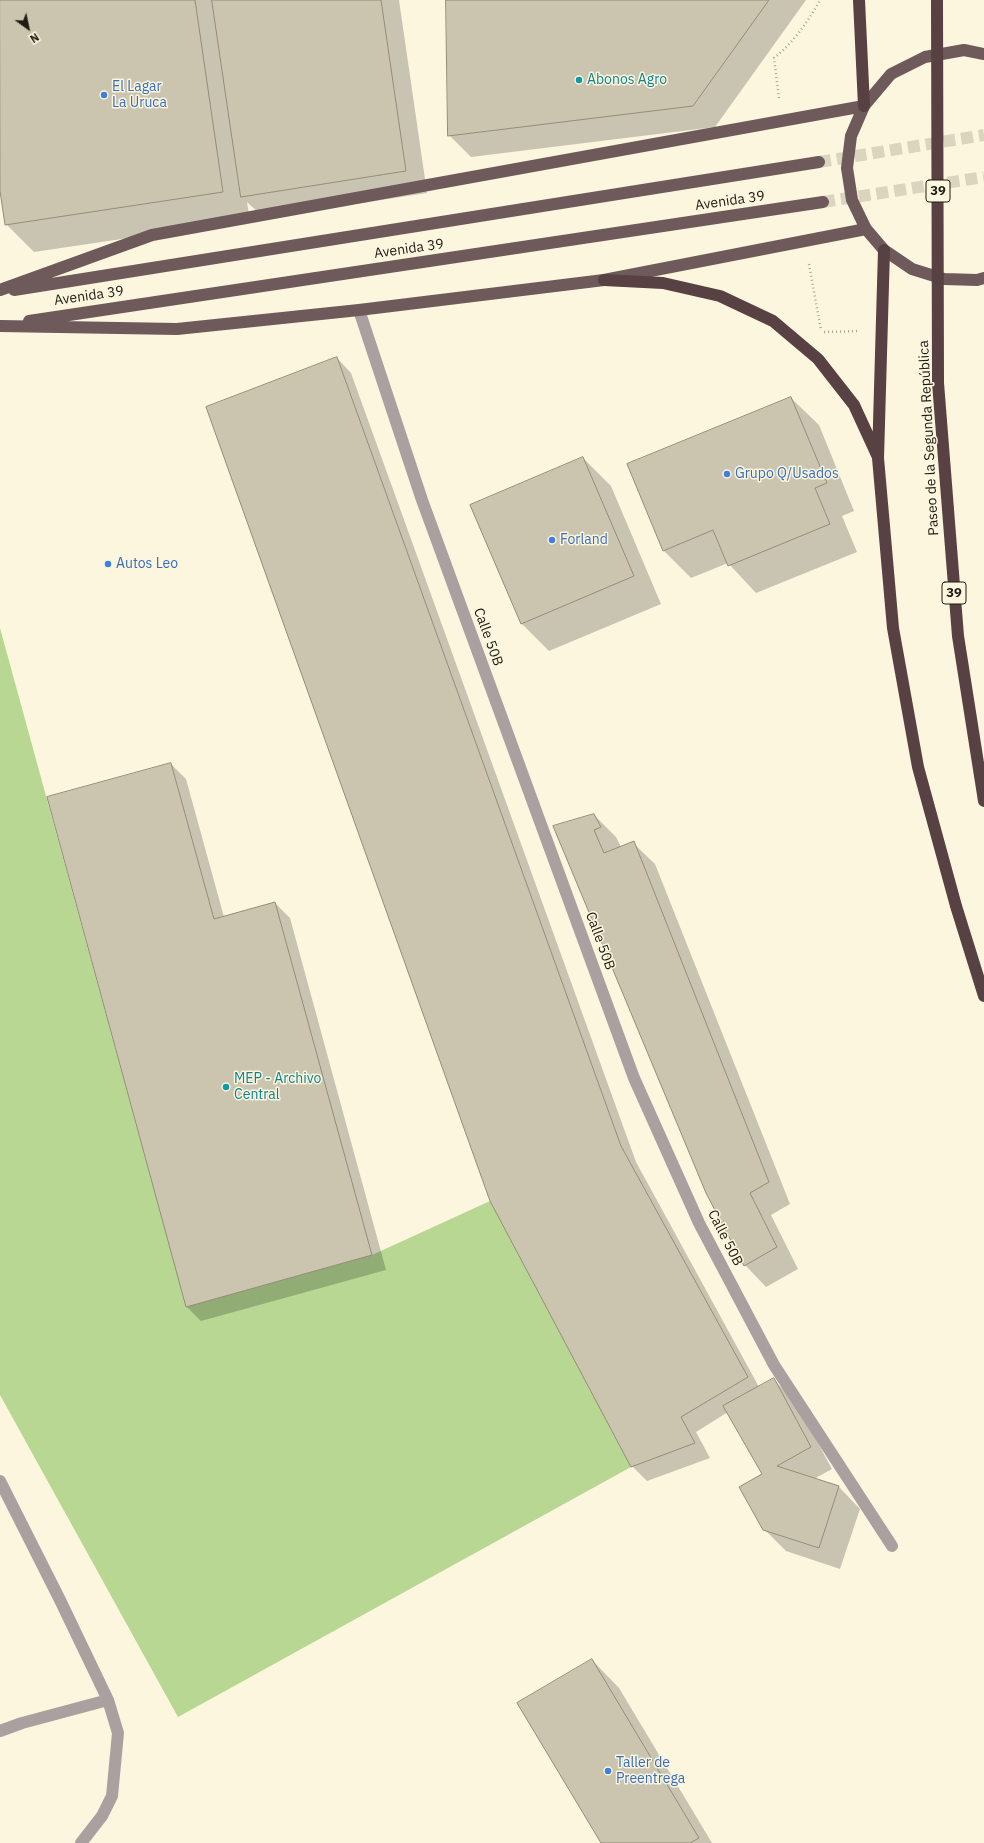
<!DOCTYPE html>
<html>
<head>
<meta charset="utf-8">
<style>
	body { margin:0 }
	#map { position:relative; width:984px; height:1843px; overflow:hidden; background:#fcf6df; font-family:"IBM Plex Sans",sans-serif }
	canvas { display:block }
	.north { position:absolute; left:8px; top:8px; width:40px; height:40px; -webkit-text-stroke:3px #fcf6df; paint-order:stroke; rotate:147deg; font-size:11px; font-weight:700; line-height:16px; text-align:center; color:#1d1b12 }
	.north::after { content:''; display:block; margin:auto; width:14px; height:18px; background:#1d1b12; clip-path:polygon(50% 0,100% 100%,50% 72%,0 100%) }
</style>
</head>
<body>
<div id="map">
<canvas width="984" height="1843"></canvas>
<div class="north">N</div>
</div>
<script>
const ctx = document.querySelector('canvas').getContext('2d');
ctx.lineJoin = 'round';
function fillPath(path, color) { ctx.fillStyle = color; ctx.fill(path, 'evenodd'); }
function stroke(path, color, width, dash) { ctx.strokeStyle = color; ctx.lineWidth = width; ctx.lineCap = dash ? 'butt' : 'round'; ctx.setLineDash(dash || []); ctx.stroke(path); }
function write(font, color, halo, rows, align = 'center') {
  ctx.font = font + ' "IBM Plex Sans",sans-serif'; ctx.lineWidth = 3; ctx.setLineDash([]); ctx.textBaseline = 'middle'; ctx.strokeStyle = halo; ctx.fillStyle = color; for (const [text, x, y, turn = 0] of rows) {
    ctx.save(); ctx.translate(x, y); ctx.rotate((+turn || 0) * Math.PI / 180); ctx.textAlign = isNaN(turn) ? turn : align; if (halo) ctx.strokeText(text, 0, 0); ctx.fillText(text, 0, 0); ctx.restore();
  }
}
fillPath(new Path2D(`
	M0 628 186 1307 372 1255 490 1201 631 1467 178 1717 0 1395Z`), '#b7d793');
fillPath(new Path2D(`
	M0 0H399L427 193 264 218 247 202 250 220 34 252 6 224 0 184Z
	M447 0H806L715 127 471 157 449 135Z
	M337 358 351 373 636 1162 759 1387 773 1379 795 1401 832 1469 814 1479 839 1487 860 1509 840 1569 786 1551 764 1529 763 1475 728 1412 696 1432 710 1458 647 1481 632 1466Z
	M791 398 819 425 854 511 842 516 857 552 756 593 728 563 691 578 664 551Z
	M583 458 611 486 661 604 549 651 522 624Z
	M171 764 186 779 224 917 275 903 290 918 386 1270 201 1321 186 1306Z
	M594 815 616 837 621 847 633 843 655 864 790 1204 771 1215 798 1269 766 1287 745 1265 554 827Z
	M592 1660 619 1688 712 1843H602Z`), '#0003');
const building = new Path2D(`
	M0 0H195L223 192 5 225 0 191Z
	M212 0H381L406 171 241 197Z
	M446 0H769L693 106 448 136Z
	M337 357 621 1146 748 1377 681 1417 695 1443 631 1467 490 1201 206 407Z
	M791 397 827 483 815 488 830 524 728 566 713 530 663 551 627 464Z
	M583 457 634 576 521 624 470 505Z
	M171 763 214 919 275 902 372 1255 186 1307 47 797Z
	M594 814 601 827 594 830 604 853 634 841 769 1182 750 1193 777 1247 744 1266 706 1193 553 826Z
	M774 1378 811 1447 777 1466 839 1486 819 1548 763 1530 739 1487 762 1474 723 1406Z
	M592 1659 699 1838 690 1843H601L517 1703Z`);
fillPath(building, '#cbc5af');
stroke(building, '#928c78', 1);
stroke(new Path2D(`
	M819 162 984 135
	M823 202 984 177`), '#dbd5c0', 12, [12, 6]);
stroke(new Path2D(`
	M779 98 774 58C793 43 808 22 820 0
	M809 264 821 330
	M824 332 859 331`), '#aba694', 2.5, [1, 3]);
stroke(new Path2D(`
	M359 310 422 500 634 1078 699 1223 774 1365 892 1546
	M0 1481 60 1600 108 1700 118 1733 112 1796 102 1816 81 1843
	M0 1731 22 1723 108 1700`), '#aba0a0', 12);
stroke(new Path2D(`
	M984 54 964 50 925 57 891 74 864 106 851 136 847 168 852 200 866 229 884 250 912 269 944 279 977 280 984 278
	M0 290 152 235 864 106
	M14 290 819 162
	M29 321 823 202
	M0 326 177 329 359 310 604 280 866 229`), '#6e5a5a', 12);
stroke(new Path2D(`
	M859 0 864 106
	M937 0 938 383 958 636 984 801
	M884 250 878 458 893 628 918 767 956 906 984 996
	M604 280 663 283 720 296 773 321 818 359 854 405 877 455`), '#584142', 12);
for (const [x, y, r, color] of [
	[579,80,4,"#0f9aa8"],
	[104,95,4,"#3f7fe0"],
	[727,474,4,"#3f7fe0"],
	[552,540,4,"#3f7fe0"],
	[108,564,4,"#3f7fe0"],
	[226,1087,4,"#0f9aa8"],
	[608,1771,4,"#3f7fe0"]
]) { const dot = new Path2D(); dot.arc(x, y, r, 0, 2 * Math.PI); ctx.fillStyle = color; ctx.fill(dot); stroke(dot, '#fcf6df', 1.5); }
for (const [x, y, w] of [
	[938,191,24],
	[954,593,24]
]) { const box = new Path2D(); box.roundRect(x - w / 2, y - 11, w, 22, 3); ctx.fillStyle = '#fcf6df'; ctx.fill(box); stroke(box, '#1d1b12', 1); }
write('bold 13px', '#1d1b12', null, [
	["39",938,191],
	["39",954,593]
]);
write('14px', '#0d838f', '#fcf6df', [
	["Abonos Agro",587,80],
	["MEP - Archivo",234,1079],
	["Central",234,1095]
], 'left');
write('14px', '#366cbe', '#fcf6df', [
	["El Lagar",112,87],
	["La Uruca",112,103],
	["Grupo Q/Usados",735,474],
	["Forland",560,540],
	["Autos Leo",116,564],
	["Taller de",616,1763],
	["Preentrega",616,1779]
], 'left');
write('14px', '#1d1b12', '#fcf6df', [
	["Avenida 39",730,201,-8],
	["Avenida 39",409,249,-8],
	["Avenida 39",89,296,-8],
	["Paseo de la Segunda República",929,438,-93],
	["Calle 50B",488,637,70],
	["Calle 50B",600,941,70],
	["Calle 50B",725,1238,63]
]);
</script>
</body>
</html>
